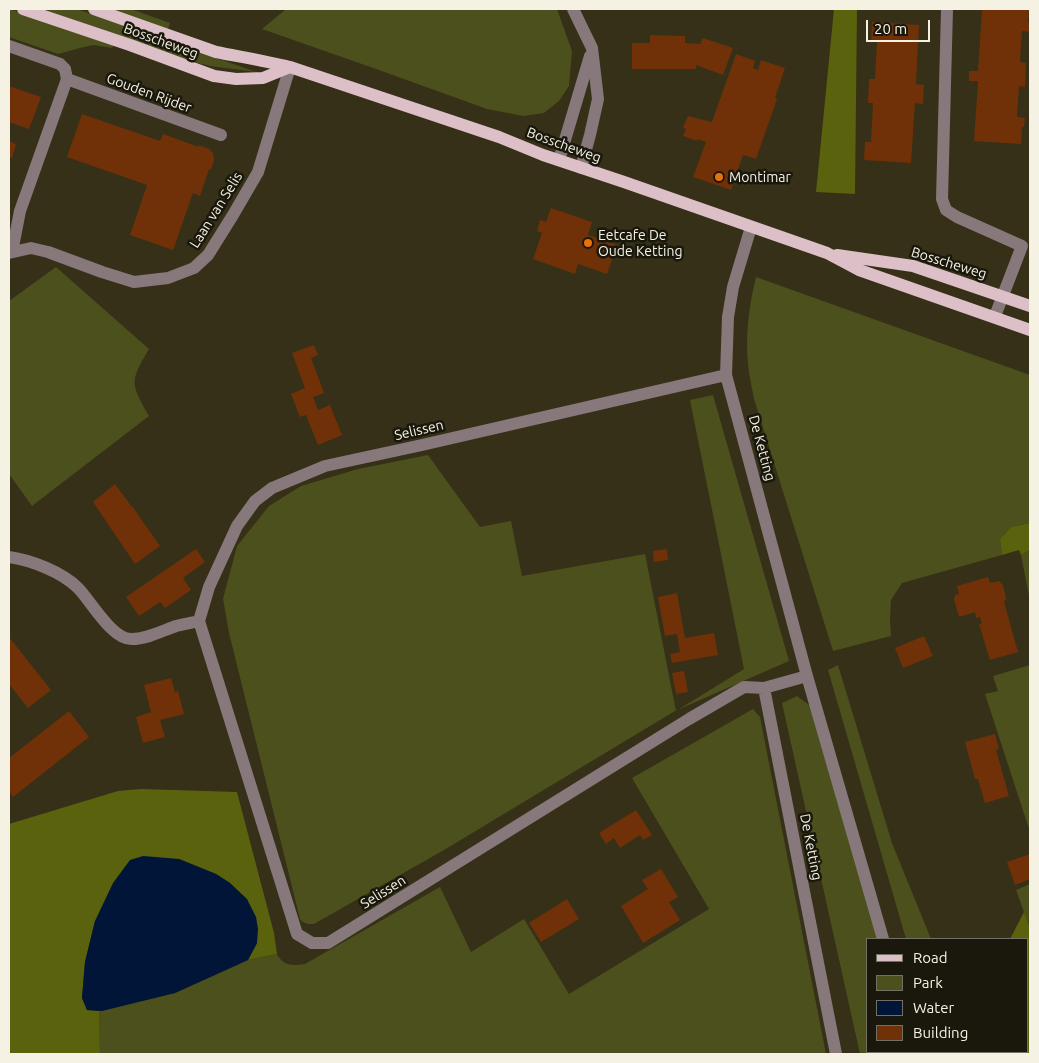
<!DOCTYPE html>
<html>
<head>
<meta charset="utf-8">
<style>
	body { margin:0 }
	#map { position:relative; width:1039px; height:1063px; overflow:hidden; background:#353017; font-family:Ubuntu,sans-serif }
	canvas { display:block }
	.frame { position:absolute; inset:0; border:10px solid #f5f2e3; pointer-events:none }
	.legend { position:absolute; left:866px; top:938px; width:162px; height:115px; box-sizing:border-box; background:#1a180d; border:1px solid #726f63; margin:0; padding:6px 9px; list-style:none; font-size:15px; color:#f5f2e3 }
	.legend li { display:flex; align-items:center; gap:10px; height:25px }
	.legend b { width:25px; border:1px solid #726f63 }
	.scale { position:absolute; left:866px; top:20px; width:64px; height:22px; box-sizing:border-box; border:2px solid #f5f2e3; border-top:0; padding-left:6px; font-size:15px; line-height:18px; white-space:nowrap; color:#f5f2e3; -webkit-text-stroke:4px #1a180d; paint-order:stroke }
</style>
</head>
<body>
<div id="map">
<canvas width="1039" height="1063"></canvas>
<div class="frame"></div>
<ul class="legend">
<li><b style="height:6px;background:#ddbfc7"></b>Road</li>
<li><b style="height:14px;background:#4b501c"></b>Park</li>
<li><b style="height:14px;background:#001537"></b>Water</li>
<li><b style="height:14px;background:#703108"></b>Building</li>
</ul>
<div class="scale">20 m</div>
</div>
<script>
const ctx = document.querySelector('canvas').getContext('2d');
ctx.lineJoin = 'round';
function fillPath(path, color) { ctx.fillStyle = color; ctx.fill(path, 'evenodd'); }
function stroke(path, color, width, dash) { ctx.strokeStyle = color; ctx.lineWidth = width; ctx.lineCap = dash ? 'butt' : 'round'; ctx.setLineDash(dash || []); ctx.stroke(path); }
function write(font, color, halo, rows, align = 'center') {
  ctx.font = font + ' Ubuntu,sans-serif'; ctx.lineWidth = 5; ctx.setLineDash([]); ctx.textBaseline = 'middle'; ctx.strokeStyle = halo; ctx.fillStyle = color; for (const [text, x, y, turn = 0] of rows) {
    ctx.save(); ctx.translate(x, y); ctx.rotate((+turn || 0) * Math.PI / 180); ctx.textAlign = isNaN(turn) ? turn : align; if (halo) ctx.strokeText(text, 0, 0); ctx.fillText(text, 0, 0); ctx.restore();
  }
}
fillPath(new Path2D(`
	M9 9H10L114 45 112 48 94 45 84 47 58 54 9 37Z
	M43 9H77L256 72 210 66 198 63Z
	M109 9H131L170 23 168 29Z
	M286 9H557L572 51 569 86 559 101 544 113 523 116 487 109 376 69 262 29Z
	M56 267 149 349C130 381 130 383 149 416L32 506 9 474V301Z
	M756 277 1030 375V523L1011 527 1000 539 1002 555 902 583 891 600 890 619 891 636 833 651 754 399C752 388 749 376 748 364 745 335 749 306 756 277Z
	M713 395 789 661 675 711 444 850 314 924C307 924 304 924 300 919L229 633 223 599 237 546 269 506 301 486 358 469 428 455 480 527 511 521 522 576 645 554 676 711 744 669 690 400Z
	M1030 550V601L1021 555Z
	M838 665 892 843 931 939H906L828 670Z
	M1030 665V832L985 694 998 691 993 676Z
	M797 696 821 714 880 939H868V970H867L868 975V1052H885V1054H860L782 703Z
	M753 709 760 717 826 1054H100L99 1011 175 993 248 960 277 954C283 966 293 966 305 964L440 887 471 952 524 919 569 994 709 909 632 778Z
	M1030 884V929L1016 890Z`), '#4b501c');
fillPath(new Path2D(`
	M834 9H857L855 194 816 192Z
	M1030 523V550L1021 555 1019 550 1002 555 1000 539 1011 527Z
	M141 789 237 792 274 933 277 954 248 960 257 943 230 883 216 874 179 859 95 921 85 962 82 998 87 1010 99 1011 100 1054H9V824L118 791Z
	M1024 912 1030 929V1054H1004L1003 1052H1028V939H1010Z`), '#5a620d');
fillPath(new Path2D(`
	M143 856 179 859 216 874 230 883 247 899 256 917 258 929 257 943 248 960 175 993 102 1011 87 1010 82 998 85 962 95 921 113 883 130 860Z`), '#001537');
fillPath(new Path2D(`
	M982 9H1029L1028 22 1030 23V32L1022 31 1020 62 1026 63 1025 87 1019 86 1017 117 1025 118 1024 127H1022L1021 144 974 141 978 81H969V71H978Z
	M872 22 919 25 916 84 924 85 923 104 915 103 911 163 864 160 865 142H871L873 103H868L869 79H875L877 41H871Z
	M650 35 685 36V43L700 44 703 38 733 48 723 75 696 65V69H632V43H650Z
	M736 54 755 61 753 68 758 70 761 60 785 68 775 98 777 99 756 159 743 155 731 190 693 177 706 142 697 139V141L683 136 686 129 683 128 688 116 712 122Z
	M9 86 41 97 29 129 9 122Z
	M82 114 160 141 163 134 199 147V145L209 149 213 153 214 160 211 170 209 169 200 196 193 193 173 250 130 235 147 185 67 157Z
	M9 141 16 144 12 158 9 157Z
	M551 208 592 222 588 235 617 245 607 274 578 264 575 274 533 259 542 233 537 231 540 220 546 222Z
	M314 345 318 355 311 358 324 393 313 397 318 410 330 405 342 435 318 445 306 415 300 417 291 394 305 388 292 353Z
	M115 484 132 507V506L160 546 135 564 93 502Z
	M196 549 205 562 183 578 191 590 165 608 160 602 139 616 126 597Z
	M667 549 668 560 654 562 653 551Z
	M988 577 990 583 999 581 1003 585 1006 598 1004 602 1018 652 990 660 979 624 982 623 980 617 976 618 975 612 963 616H959L958 614 954 599 955 595 959 594 957 586Z
	M677 593 685 638 714 633 718 655 672 663 670 654 680 652 677 634 665 636 658 597Z
	M924 636 933 656 903 668 895 648Z
	M9 637 51 690 28 708 9 684Z
	M684 671 688 692 676 694 672 673Z
	M171 678 175 692 178 691 184 714 160 720 165 737 143 743 136 717 151 712 144 685Z
	M69 711 89 737 13 797 9 791V758Z
	M995 734 999 749 996 750 1009 796 985 803 978 779H975L965 742Z
	M636 810 652 835 643 840 640 835 620 848 614 838 606 844 599 833Z
	M1030 854V879L1015 885 1007 862Z
	M661 869 678 897 669 902 680 920 643 943 621 906 648 889 642 880Z
	M567 899 579 919 541 942 529 923Z`), '#703108');
stroke(new Path2D(`
	M573 9 592 48 598 99 590 135 581 168
	M947 9 942 199 946 210 957 217 1022 246 995 316
	M9 46 60 64 65 69 67 79 20 211 12 252
	M67 79 221 135
	M559 160 590 56
	M751 227 733 287 728 317 726 375 807 676 883 939
	M9 253 31 248 48 252 102 272 134 282 168 278 194 268 208 255 233 215 258 172 290 67
	M726 375 422 445 325 466 272 488 255 501 237 526 209 587 199 621 297 934 312 943H328L689 719 744 687 764 688 807 676
	M9 557C31 560 62 572 78 588 91 601 112 640 132 639 147 639 162 631 176 626 183 624 191 623 199 621
	M764 688 836 1054
	M916 1052 917 1054`), '#86787b', 12);
stroke(new Path2D(`
	M23 9 130 45 214 76 236 79 263 78 290 67
	M94 9 216 52C241 57 265 61 290 67L499 137 543 155 624 182 827 253 859 270 1030 330
	M837 255 913 266 1030 306`), '#ddbfc7', 12);
for (const [x, y, r, color] of [
	[719,177,5,"#e8710a"],
	[588,243,5,"#e8710a"]
]) { const dot = new Path2D(); dot.arc(x, y, r, 0, 2 * Math.PI); ctx.fillStyle = color; ctx.fill(dot); stroke(dot, '#1a180d', 2); }
write('14px', '#f5f2e3', '#1a180d', [
	["Bosscheweg",161,41,20],
	["Gouden Rijder",149,93,20],
	["Bosscheweg",564,145,20],
	["Laan van Selis",216,210,-58],
	["Bosscheweg",949,263,17],
	["Selissen",419,430,-13],
	["De Ketting",762,448,75],
	["De Ketting",811,847,79],
	["Selissen",383,892,-32]
]);
write('14px', '#f5f2e3', '#1a180d', [
	["Montimar",729,177],
	["Eetcafe De",598,235],
	["Oude Ketting",598,251]
], 'left');
</script>
</body>
</html>
